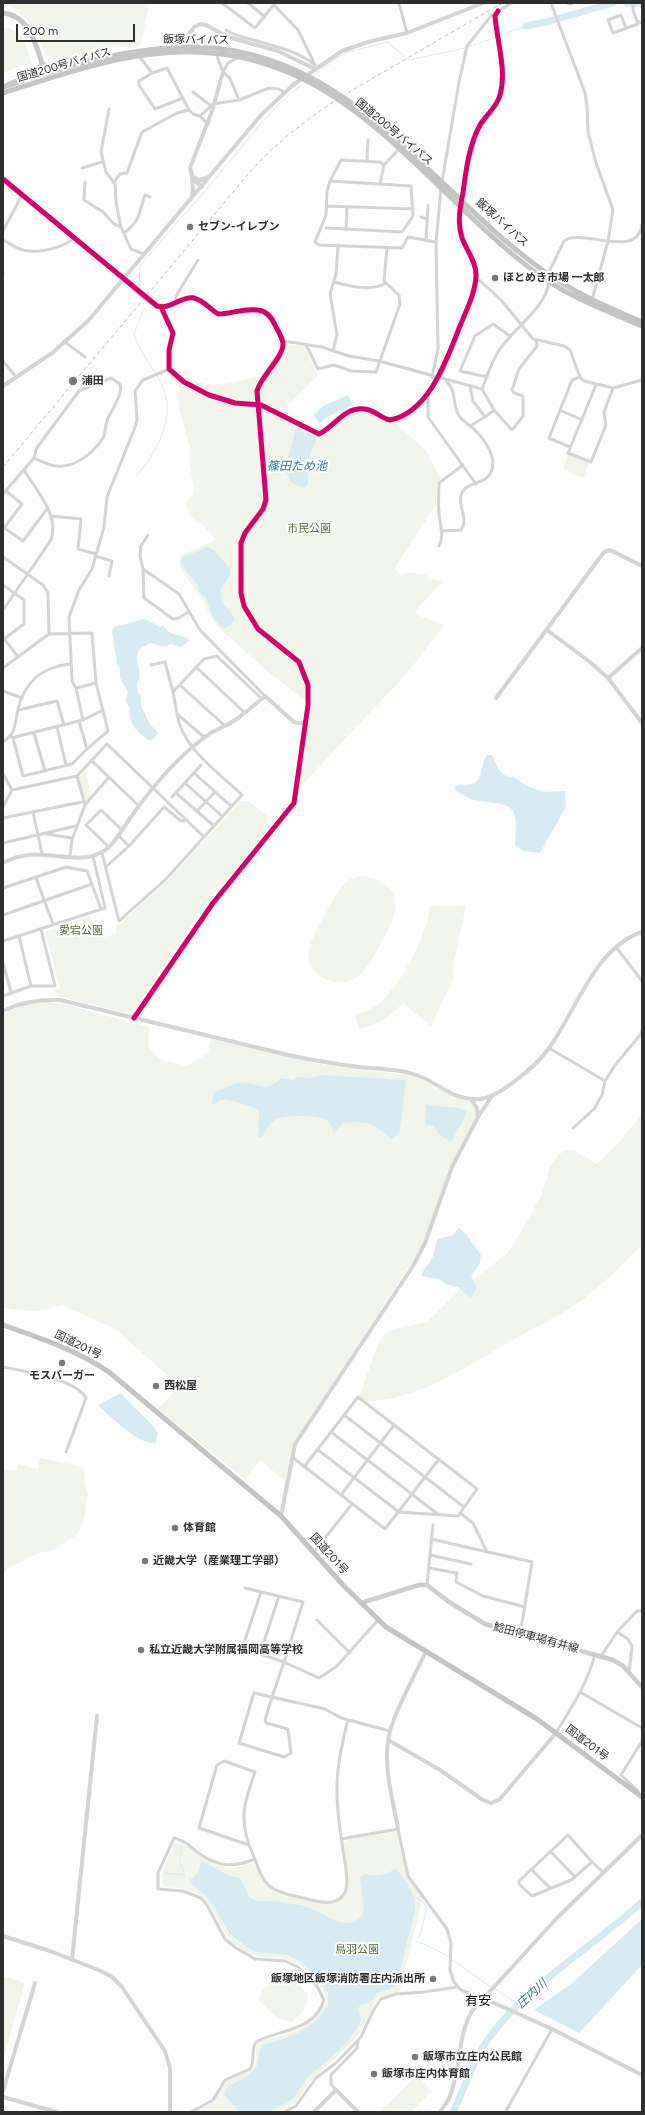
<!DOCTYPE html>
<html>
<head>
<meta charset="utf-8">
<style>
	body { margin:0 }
	#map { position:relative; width:645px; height:2115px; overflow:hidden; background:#fff; font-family:Figtree,sans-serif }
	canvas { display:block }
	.frame { position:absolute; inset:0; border:4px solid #2f2f2f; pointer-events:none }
	.scale { position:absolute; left:16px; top:24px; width:119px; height:18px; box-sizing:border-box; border:2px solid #2f2f2f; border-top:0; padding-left:5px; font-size:12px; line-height:14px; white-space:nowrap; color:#2f2f2f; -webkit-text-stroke:3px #fff; paint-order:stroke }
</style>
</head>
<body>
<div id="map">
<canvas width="645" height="2115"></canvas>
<div class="frame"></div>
<div class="scale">200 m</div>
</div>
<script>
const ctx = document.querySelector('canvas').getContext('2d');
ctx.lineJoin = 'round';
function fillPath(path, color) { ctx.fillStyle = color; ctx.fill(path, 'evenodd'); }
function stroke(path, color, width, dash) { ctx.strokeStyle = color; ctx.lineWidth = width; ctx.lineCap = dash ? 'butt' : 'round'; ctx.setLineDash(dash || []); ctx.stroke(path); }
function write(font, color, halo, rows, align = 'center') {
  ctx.font = font + ' Figtree,"Noto Sans JP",sans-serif'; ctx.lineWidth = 4; ctx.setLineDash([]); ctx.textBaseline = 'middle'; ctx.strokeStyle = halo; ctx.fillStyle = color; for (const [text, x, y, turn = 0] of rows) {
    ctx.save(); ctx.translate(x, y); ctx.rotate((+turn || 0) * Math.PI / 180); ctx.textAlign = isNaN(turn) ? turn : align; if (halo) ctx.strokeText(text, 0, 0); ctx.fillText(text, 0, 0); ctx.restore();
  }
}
fillPath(new Path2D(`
	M6 3H149L141 45 136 48 111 45 58 62 46 55C37 31 29 15 5 5Z
	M8 28C24 33 27 49 32 63L11 69 3 74V29Z
	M279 343 304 347 318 375 284 409V415L290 422 320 436C335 429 350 402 370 413 381 418 386 422 399 421L398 425 427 452 441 479 437 482 436 505 395 567 401 576 406 572 426 575 431 579 442 582 418 608 415 614 444 625 409 671 301 786 299 784 311 705 269 673 216 625 198 593 180 568V556L216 540 202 524 193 519 185 504 194 491 189 458 190 448 178 404 180 387 170 374 174 369C203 393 227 384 260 376L276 354Z
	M568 454 589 463 583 478 563 469Z
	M86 770 91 797 86 802 84 801 79 777Z
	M241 801H249L268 817 265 835 207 901 139 1004 131 1011 121 1012 56 996 54 990 60 988 45 932 90 916 97 938 116 935V927L167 881Z
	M362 876C387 878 402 896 393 920 384 936 371 967 357 977 349 983 338 984 328 980 294 966 313 936 325 915 330 905 335 895 342 886L350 879Z
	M430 906H466L453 968 454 977 431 1026 403 1003C391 1016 376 1025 359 1029L355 1015C364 1012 374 1008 382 1001 402 982 428 933 430 906Z
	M41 1001 63 1004 149 1027 148 1046 159 1059 187 1066 208 1053 211 1039 325 1065 408 1075C430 1081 446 1097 469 1100L475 1108 476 1116 451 1165 423 1242 412 1262 293 1444 285 1481 260 1460 245 1480C217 1455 187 1433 158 1409L172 1394 173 1380 115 1329 62 1305C42 1312 24 1313 3 1307V1014L26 1004Z
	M642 1114V1245C626 1261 609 1278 591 1293 565 1314 534 1327 506 1344 463 1369 413 1403 361 1401L359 1397 379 1341 384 1334 394 1329 427 1322 464 1286 507 1254 521 1232 542 1194 550 1167 558 1155 564 1151 574 1150 597 1164 615 1147Z
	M40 1458 84 1467 85 1484 88 1493 84 1519 78 1534 52 1551 41 1552 8 1568 3 1574V1469L12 1471 17 1469 18 1464 38 1469Z
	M395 1831 398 1834 407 1876 423 1898 399 1992 377 1998 362 2029 350 2044 309 2082 296 2103 277 2112H195L212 2103 227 2080 248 2072 253 2068 256 2061V2047L259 2042C270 2038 283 2036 294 2032 304 2029 327 2009 326 1998 325 1993 321 1986 317 1982 310 1974 303 1965 292 1961 275 1955 258 1960 242 1950 218 1934 216 1900 193 1891 183 1887 173 1888 163 1887L162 1874 174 1843C187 1842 209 1861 222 1866 236 1872 241 1863 252 1864 262 1870 263 1885 275 1892 284 1898 300 1899 311 1901 363 1911 347 1876 343 1842L350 1839Z
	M283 1974 297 1982 308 1995C308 2006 300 2016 292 2022L279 2019 258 2000C261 1990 274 1978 283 1974Z
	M3 1976 25 1983 3 2060Z
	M417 2075 432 2091 411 2112H380Z`), '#f1f5ec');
fillPath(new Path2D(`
	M348 395 353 405 327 417 320 423 313 415 323 406Z
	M296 428 315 437 316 440 310 455 312 464 308 473V485L304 488 292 483 284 469 283 464 289 455Z
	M208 547C215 548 223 562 230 568 232 579 221 582 221 592 220 605 232 609 235 620L226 628C214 626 209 607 206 598 204 595 201 594 199 592 197 588 199 589 198 586 194 577 184 572 181 563L183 557Z
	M145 619 160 627 163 626 170 633 188 638 189 641 181 647 170 644 165 647 150 643 139 649 137 658 140 678 137 683 138 692 141 697V706L150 724 158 733 151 741C138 735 127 722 130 708L125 701 128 692 120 678V668L117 664 112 631 114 627Z
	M487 755H492L499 770 506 776 514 777 527 786 544 792 565 791 566 807 540 853 523 851 515 845C515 836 518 819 513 811 507 801 484 803 474 800 469 798 460 794 455 790V786C461 783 468 786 474 783 482 780 481 762 487 755Z
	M322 1075 406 1080 400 1131 392 1140C375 1123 368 1121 343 1123L334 1133C332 1129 331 1123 326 1120 318 1115 285 1115 277 1119 269 1122 266 1132 261 1138H258L259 1111C252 1106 228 1098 220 1100 217 1102 216 1104 212 1104L214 1092C222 1090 230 1085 237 1083 255 1078 262 1097 281 1078L293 1080 298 1077 309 1078Z
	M426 1105 458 1108 467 1111 466 1115 451 1142 439 1134 434 1127 425 1123Z
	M459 1228 466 1234 481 1255 480 1263 471 1277 477 1286 471 1298 458 1287 447 1285 439 1279 421 1276C424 1267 430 1264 433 1256 439 1241 430 1239 452 1236Z
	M121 1393 155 1428 158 1434 156 1442C143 1449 107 1414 98 1405Z
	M202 1861 230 1876 240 1878C244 1884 247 1895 252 1899 258 1903 272 1900 279 1902 290 1904 301 1904 312 1909 331 1916 342 1932 362 1916L364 1911 360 1877 365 1874C376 1877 385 1875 395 1869 407 1879 416 1895 415 1911L396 1986C387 1992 376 1989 372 2001L360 2005 358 2010 361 2020 360 2024 344 2046 309 2076 300 2088 296 2096 287 2103 268 2112H239L224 2094 228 2086 246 2077 256 2069 261 2046C291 2035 308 2035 328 2005V1993L321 1981 303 1963 287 1955 256 1952 248 1948 229 1933 214 1906 204 1894 189 1882 198 1872Z
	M642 1919V1965L579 2033 534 2010 571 1984Z`), '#d9ebf2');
stroke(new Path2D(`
	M468 47C488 41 506 33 526 26
	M313 76 337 58 348 52 387 42 409 60 465 48
	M139 287 140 266 149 255C175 225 202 195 227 165 252 135 272 106 304 83
	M136 476C157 452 178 416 161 383 153 367 139 352 134 334L143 311
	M180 1853 182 1846
	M180 1855V1862L185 1876
	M165 1873 184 1875
	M188 1878 191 1880
	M414 1896 423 1902 427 1908 418 1942 433 1948 449 1957
	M451 1959 491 1987
	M494 1988 519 2005`), '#d9ebf2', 1);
stroke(new Path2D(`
	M627 3 642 4
	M526 26 550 21 613 3
	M453 2112C465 2088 473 2060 489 2038 528 1984 593 1947 642 1902`), '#d9ebf2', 7);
stroke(new Path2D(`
	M222 3 255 28 275 3
	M248 3 265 17
	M399 3 407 33
	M551 3 585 93 587 105 588 132 596 163 613 210 608 241 592 300
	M633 3V10L637 21 642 23
	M275 6 298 30 315 65
	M626 28 621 15 608 20 613 33 638 24 637 21
	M193 29 192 38 198 47
	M226 30C235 36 243 37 253 40 274 46 298 51 315 65
	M176 47 194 27
	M139 56 152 73 139 81V85L155 109 183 98
	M217 56 223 72 230 78 239 100
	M223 72 228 63 237 58
	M152 73 167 68 189 110 193 114 200 116 208 124
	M193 92 210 105
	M109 109 101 152 106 172 115 184 116 202 121 227
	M200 116 213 104 239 100 269 88 279 89 284 92
	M400 148 384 165 380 162 341 160 330 181 327 191 326 215 315 242 319 245 402 248 408 237 436 242
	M367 161 368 140
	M82 168 102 162
	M3 179 124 280
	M85 182 84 200 103 212 114 224 121 227 131 249 144 254
	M114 182 120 174 127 173 142 132 177 113 189 110
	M442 182 459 82 467 46 491 16 511 3
	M380 184 384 165
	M461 201 469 160 477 133 501 94 502 73 495 16 498 11
	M327 206 413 209
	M421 217 427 219
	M326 228 402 232 413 216 411 186 330 181
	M346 230 347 207
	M3 231 22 195
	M124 233C142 219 138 214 145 195L150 197
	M3 240C9 243 16 248 23 250 37 254 65 248 75 237
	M426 241 428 205
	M3 273V274
	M476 277 502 301 533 339 564 346 570 350 580 377 584 381 613 388 642 380
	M334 282C349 286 372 292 386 283
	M176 303V296L198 260
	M161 307 173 333 169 350V369L184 382 209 395 235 403 261 405 319 434C334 428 342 409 360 409 374 408 384 425 399 418 414 410 428 394 438 380 448 365 477 287 475 271L461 232 460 207
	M283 341 322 347 349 356 379 361 482 389C487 377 491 363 498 352 511 329 555 303 548 274L564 241C580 227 638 261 642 224
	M65 342 85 357
	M306 345 318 369 334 365 351 371 376 372 400 304 399 295 384 281 387 247
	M333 351 337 335 330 294 336 274 338 245
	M3 361 16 377
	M432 377 438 349 436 242 441 189
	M487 377 460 371 475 336 493 324 510 336
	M111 378 120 384C123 394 113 408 108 418 105 424 106 433 103 438 93 453 75 468 57 466 50 466 41 461 34 458L36 449 79 391Z
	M596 385 568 453 591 462 606 425 604 412 613 388
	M470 386 473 401 485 417 470 426
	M482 389 494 410 511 429H513L523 416V396L514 393 512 390 519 369 537 346 536 341
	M428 393V417L476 484
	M560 410 582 420
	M485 417 494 410
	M570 447 549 438 572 380 580 377
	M3 494 34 458
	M51 516 81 519 78 549 96 554
	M3 527 23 541 47 509
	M4 528 22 504 6 491
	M442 531 461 530C469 519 458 508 461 495 465 481 486 485 491 472 498 457 484 439 474 429 468 424 462 421 458 414 453 404 456 389 446 381
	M148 535 141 546 140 556 143 569 179 594 200 630 265 696
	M439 546C445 534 439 524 439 512 438 502 439 492 439 483L463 465
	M95 556 112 561 109 576
	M3 557 43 585 48 593 49 634
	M143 569 144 598 173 619 179 618 188 612
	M3 585 24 600V624L4 639
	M3 610 51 540C60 516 36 490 24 470
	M3 637 18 657
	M151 665 165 662 173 692
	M196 667 245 713
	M3 668 49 634 92 633 96 683 108 731 87 749
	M180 685 225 726
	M76 688 96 683
	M3 691 22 698
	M18 710 57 701 64 725
	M83 720 103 710
	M57 727 66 765
	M34 733 45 771
	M10 736 13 738 19 736 83 720 76 688 72 681 69 617 79 590 92 569 104 527 107 497 134 430 137 420 135 391 143 380 169 369
	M204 737 177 714 173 692 204 659 217 656 262 699
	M13 738 23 776 72 764 87 749 79 721
	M3 742C16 734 15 722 18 709 25 681 42 667 70 664
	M91 760 139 806
	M194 773 231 806
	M3 774 12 790
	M185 783 222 816
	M176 793 214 826
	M172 797 201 765
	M85 805 109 777
	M3 807 12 790 77 776 107 744 204 837
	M197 811 215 792
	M33 812 42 854
	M3 818 82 802
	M46 834 72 838
	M118 835 129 846
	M3 843 76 826
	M109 847 86 825 101 810 122 830
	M102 853 119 921 166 879 242 795C218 772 182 748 177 714
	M70 856 72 840 85 805 77 776
	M107 866 129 846 164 807 181 821 187 820
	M36 878 53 924
	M3 888 66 867 87 871 101 909
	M3 915 92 884
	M19 936 31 986
	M3 941 105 908 93 856
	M616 947 642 981
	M3 963 11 992
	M3 996 31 986H55L41 929
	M549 1048 605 1081
	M573 1128 594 1109 602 1095 605 1081 616 1064 641 1034 642 1030
	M3 1367C23 1371 76 1379 86 1398L66 1452
	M344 1415 464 1507
	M331 1432 439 1515
	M292 1457 385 1529 439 1459
	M304 1467 358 1397 477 1489 458 1516 399 1512 318 1450
	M341 1495 394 1425
	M460 1513 473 1523 487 1552
	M431 1539 532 1562 520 1635
	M314 1552 352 1504
	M430 1555 471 1564
	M429 1568 457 1573 456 1582 483 1596 525 1607
	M427 1585 433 1525
	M245 1588 303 1602 284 1662 246 1649 243 1646 261 1592
	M317 1620 350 1653
	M378 1620 336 1667 319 1678 284 1662 272 1697 325 1709 341 1718 390 1731
	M617 1632 628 1639 632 1646 629 1673
	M260 1654 279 1596
	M602 1655 617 1632 637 1611H642
	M580 1692 642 1728
	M254 1693 272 1697 265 1720 266 1723 288 1729 291 1753 284 1757 239 1743Z
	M556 1733C571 1708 588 1683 595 1654
	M224 1761 255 1772C245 1802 239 1814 249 1845L199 1828 217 1765Z
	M639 1795 638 1791 621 1775 642 1741
	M568 1835 592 1862 571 1880 532 1896 519 1884V1881Z
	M341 1839 398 1829 408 1876 447 1929 451 1943 450 1970 454 1982 461 1990 483 1998
	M249 1845C264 1879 260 1890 299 1897 313 1900 335 1909 344 1894 351 1884 343 1855 342 1843 334 1793 335 1769 348 1720
	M551 1852 575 1877
	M592 1862 604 1873
	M531 1869 550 1888
	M336 2090 331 2084V2075L357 2048 358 2041
	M506 2111 552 2029
	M191 2112 213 2100 225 2080 250 2069C256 2060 250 2051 256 2042 279 2029 314 2032 324 2000L317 1986 298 1967 285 1961 255 1959 236 1948 225 1939 207 1905 201 1898 183 1891 158 1889V1873L174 1838C186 1842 188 1844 197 1852 217 1867 233 1868 255 1859
	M284 2112 296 2106 316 2078 336 2063 361 2037 373 2011 381 1999 396 1994 424 1992 457 1987`), '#d4d4d4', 3);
stroke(new Path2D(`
	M194 27 200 24 206 25 228 37 278 51 315 69
	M193 177 200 180 209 177
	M202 187 193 179 190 168 212 111 223 72
	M191 199 193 190 192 178
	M124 280C135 288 146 303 159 307 172 310 182 295 195 298 203 301 210 309 218 314L248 309 259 310 264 312 273 321 283 341V349L260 382 257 391 266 495 263 509 245 533 241 543V593L244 606 258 629 299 662 308 685V705L294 803 213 903 134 1018
	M3 386 52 353 88 321 261 115 293 85 342 51 368 42 407 33 483 3
	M547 630 590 662 608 678 642 723
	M608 678 642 648
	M496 698 604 552 610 550 642 566
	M3 863C39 843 73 867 100 853 115 846 123 827 133 814 153 786 178 757 205 737 213 730 223 728 232 722 244 715 254 705 265 696L294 722 305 724
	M3 1011C22 1002 39 999 60 1000L288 1055C312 1060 335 1064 359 1067 379 1069 401 1069 419 1076 442 1085 453 1101 480 1099 494 1097 504 1089 515 1081 527 1072 540 1061 549 1048 576 1011 595 947 642 932
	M478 1117 492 1096
	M281 1516 295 1444 413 1266 425 1243 452 1167 478 1117 477 1108 471 1099
	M388 1740 440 1770 483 1800 491 1803 499 1800 556 1733
	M398 1829C393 1800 384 1771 388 1741 390 1719 416 1674 426 1651
	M3 1936 50 1951 101 1971 112 1977 122 1987 165 2051 170 2068V2112
	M72 1960 97 1716
	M483 1998 552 2029 642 2075
	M3 2091 35 1983
	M3 2097 57 2112
	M314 2112 336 2090 358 2112
	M440 2112C443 2107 448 2102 450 2096 461 2069 457 2037 472 2011L556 1919 642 1835`), '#d4d4d4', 4);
stroke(new Path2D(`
	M569 3H571
	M361 1603 419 1585H427L449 1602 485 1624 613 1660 623 1666 642 1687`), '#cdcdcd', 4.5);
stroke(new Path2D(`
	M3 13C29 16 35 42 42 63
	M42 63C54 72 70 63 84 59L87 60
	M9 84 35 74 42 63`), '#c7c7c7', 5);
stroke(new Path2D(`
	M3 87C67 66 129 46 197 47 350 51 429 188 541 269 572 292 607 307 642 322
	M3 93C60 75 118 54 178 52 343 47 416 181 531 269 564 295 604 310 642 326
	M3 1325C40 1338 76 1350 109 1372L281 1516 343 1585 386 1627 537 1719 642 1797`), '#c4c4c4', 5);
stroke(new Path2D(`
	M3 467 249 173C293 124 338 98 394 66 430 45 466 24 502 3`), '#bbb', 1, [4, 3]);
stroke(new Path2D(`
	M3 179 157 306C171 310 180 296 194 298 203 300 210 309 218 314 231 314 244 308 258 310 267 311 272 318 275 325 278 331 282 337 283 343 284 357 261 376 257 391L266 500 263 509 245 533 241 543V593L244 606 258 629 299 662 308 685V705L294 803 213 903 134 1018
	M161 307 173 333 169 350V369L184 382 209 395 235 403 261 405 319 434C335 427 344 406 365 409 374 410 381 418 390 420 430 412 447 358 460 326 466 311 475 294 476 277 477 263 467 251 462 238 457 223 460 207 463 193 466 170 469 145 480 125 486 115 497 107 500 95 507 71 497 41 495 16L498 11`), '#d6006c', 5);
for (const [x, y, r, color] of [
	[190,227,4,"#787878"],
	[495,278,4,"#787878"],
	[73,381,5,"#787878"],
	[62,1363,4,"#787878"],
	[156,1386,4,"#787878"],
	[175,1528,4,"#787878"],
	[145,1561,4,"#787878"],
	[141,1650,4,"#787878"],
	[433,1979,4,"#787878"],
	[415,2057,4,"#787878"],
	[374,2074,4,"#787878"]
]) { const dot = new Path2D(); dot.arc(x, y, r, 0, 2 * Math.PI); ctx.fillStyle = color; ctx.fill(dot); stroke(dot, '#fff', 1.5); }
write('11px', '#2f2f2f', '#fff', [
	["飯塚バイパス",196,40,1],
	["国道200号バイパス",64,65,-16],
	["国道200号バイパス",394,132,40],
	["飯塚バイパス",502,223,42],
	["国道201号",78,1345,26],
	["国道201号",329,1554,48],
	["鯰田停車場有井線",536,1638,15],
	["国道201号",587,1743,37]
]);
write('bold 11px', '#2f2f2f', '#fff', [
	["セブン-イレブン",198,227],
	["ほとめき市場 一太郎",503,278],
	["浦田",82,381],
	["モスバーガー",62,1376,"center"],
	["西松屋",164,1386],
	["体育館",183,1528],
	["近畿大学（産業理工学部）",153,1561],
	["私立近畿大学附属福岡高等学校",149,1650],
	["飯塚地区飯塚消防署庄内派出所",425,1979,"right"],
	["飯塚市立庄内公民館",423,2057],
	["飯塚市庄内体育館",382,2074]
], 'left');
write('11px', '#566b3c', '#fff', [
	["市民公園",309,529],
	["愛宕公園",81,931],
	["鳥羽公園",357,1950]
]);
write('italic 12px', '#3d7891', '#fff', [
	["篠田ため池",297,466],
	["庄内川",532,1994,-42]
]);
write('13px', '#000', '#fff', [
	["有安",478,2001]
]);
</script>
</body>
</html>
